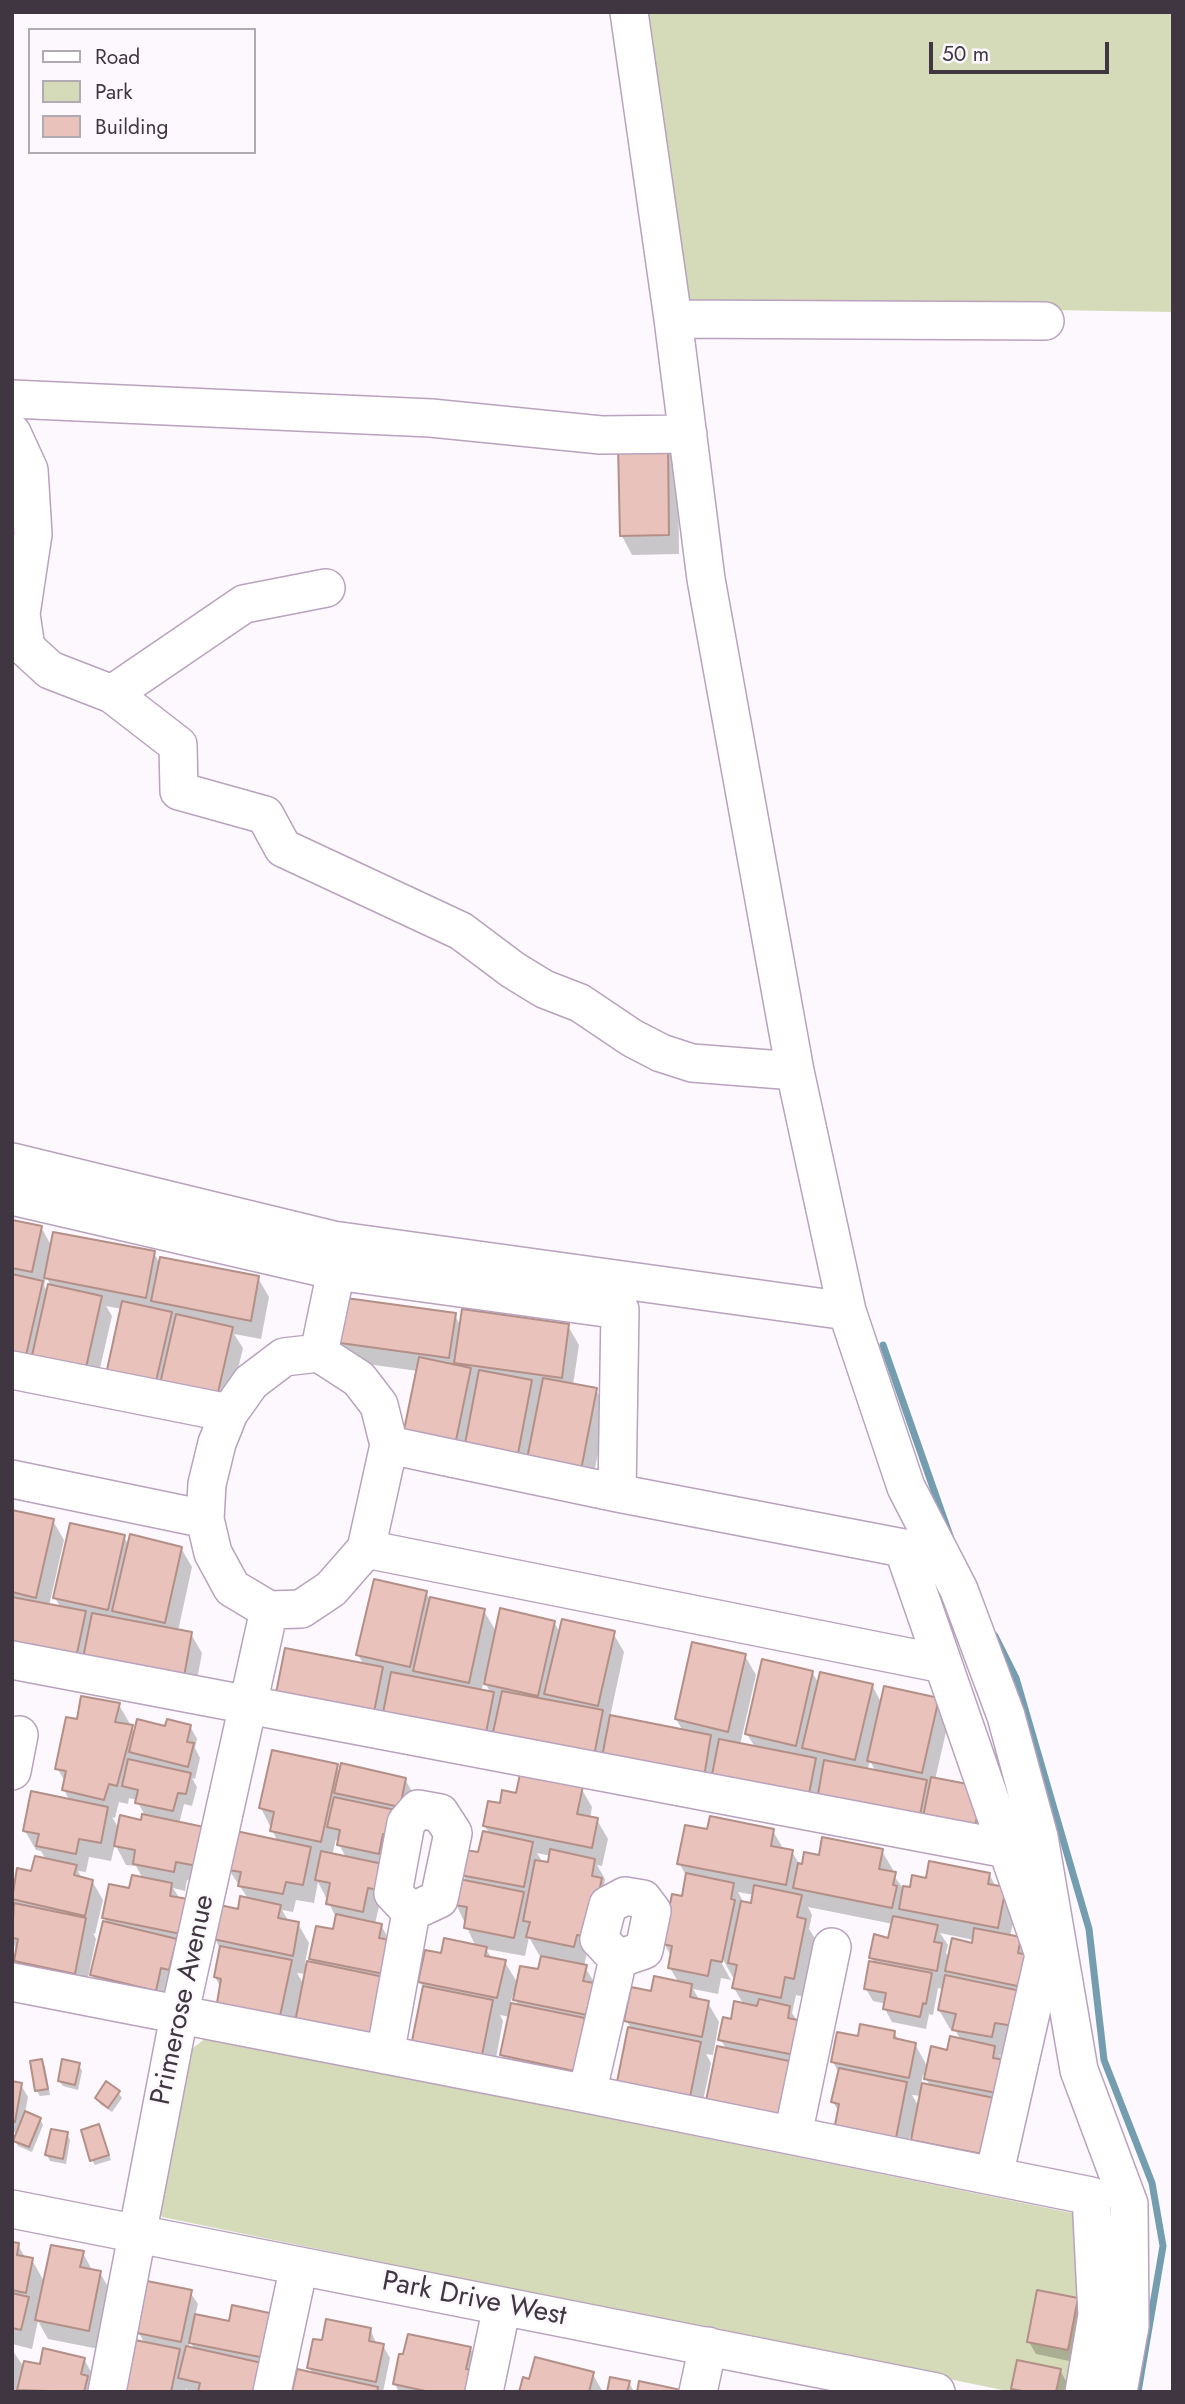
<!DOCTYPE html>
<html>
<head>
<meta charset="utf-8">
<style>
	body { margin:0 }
	#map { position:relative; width:1185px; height:2404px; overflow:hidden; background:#fcf8fd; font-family:Jost,sans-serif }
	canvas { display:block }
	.frame { position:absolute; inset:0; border:14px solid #3f3641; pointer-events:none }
	.legend { position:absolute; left:28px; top:28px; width:228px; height:126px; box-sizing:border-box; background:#fcf8fd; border:2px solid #b0aab2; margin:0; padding:9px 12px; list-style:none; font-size:21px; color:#3f3641 }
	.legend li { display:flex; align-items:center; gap:14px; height:35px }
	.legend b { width:35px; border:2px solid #b0aab2 }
	.scale { position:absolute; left:929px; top:42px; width:180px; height:32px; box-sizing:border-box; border:4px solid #3f3641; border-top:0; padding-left:9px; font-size:21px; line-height:24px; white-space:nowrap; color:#3f3641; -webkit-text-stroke:5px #fcf8fd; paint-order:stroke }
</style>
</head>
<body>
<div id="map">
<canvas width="1185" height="2404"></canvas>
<div class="frame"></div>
<ul class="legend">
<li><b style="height:9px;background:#fff"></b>Road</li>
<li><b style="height:19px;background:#d5dab8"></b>Park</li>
<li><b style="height:19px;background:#e9c3bb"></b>Building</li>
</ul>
<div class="scale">50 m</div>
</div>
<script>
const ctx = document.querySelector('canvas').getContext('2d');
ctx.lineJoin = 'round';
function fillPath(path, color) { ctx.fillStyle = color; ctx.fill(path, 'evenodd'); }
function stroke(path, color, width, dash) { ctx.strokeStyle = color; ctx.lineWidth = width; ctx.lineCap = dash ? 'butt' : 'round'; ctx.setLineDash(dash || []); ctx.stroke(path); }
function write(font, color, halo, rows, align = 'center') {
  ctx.font = font + ' Jost,sans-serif'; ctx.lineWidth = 5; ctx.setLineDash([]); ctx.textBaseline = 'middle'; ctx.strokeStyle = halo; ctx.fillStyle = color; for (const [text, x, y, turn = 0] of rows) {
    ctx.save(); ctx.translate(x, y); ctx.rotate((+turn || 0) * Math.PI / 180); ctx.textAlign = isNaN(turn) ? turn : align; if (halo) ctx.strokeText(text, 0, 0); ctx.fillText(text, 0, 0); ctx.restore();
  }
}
fillPath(new Path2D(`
	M648 12H1173V312L686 304Z
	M207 2037 1082 2215 1091 2229 1070 2388 1066 2392H1012L162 2217 157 2208 188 2052Z`), '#d5dab8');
fillPath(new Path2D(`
	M667 445 678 464 679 554 632 555 622 536Z
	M12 1222 41 1227 52 1247 154 1253 160 1264 258 1278 269 1297 261 1339 234 1334 243 1348 226 1419 165 1408 122 1309 106 1306 112 1316 95 1390 12 1373ZM46 1277 50 1284 48 1293 44 1286Z
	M455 1315 461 1327 568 1326 579 1345 573 1385 596 1390 607 1409 591 1488 464 1469 418 1371 352 1362 341 1343Z
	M12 1512 53 1521 64 1540 49 1606 61 1608 55 1598 124 1537 129 1546 181 1548 192 1567 178 1631 191 1634 202 1653 194 1696 12 1661Z
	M426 1592 429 1598 484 1611 497 1633 554 1622 560 1633H613L624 1652 610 1717 683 1731 676 1719 745 1656 756 1675 740 1745 755 1747 747 1734 812 1672 819 1684 872 1685 882 1704 938 1700 949 1719 935 1780 982 1789 981 1839 288 1716 364 1665 358 1655ZM484 1680 491 1694 481 1692ZM870 1761 876 1772 867 1771Z
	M119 1705 130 1724 129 1727 135 1733 190 1726 197 1739 195 1748 200 1758 195 1779 192 1778 197 1787 192 1806 184 1804 179 1824 207 1884 187 1880 185 1891 173 1888 180 1899 187 1901 166 2009 103 1994 92 1974 108 1924 104 1918 143 1879 136 1866 126 1865 115 1844 111 1861 89 1857 86 1872 78 1871 82 1879 92 1881 103 1900 95 1934 93 1933 96 1939 85 1992 27 1980 16 1961 18 1951 12 1942V1921L16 1905 12 1899 46 1860 41 1851 36 1850 25 1831 70 1801 64 1790 66 1783 57 1768 78 1721ZM129 1798 137 1800 144 1814 142 1822 119 1829 112 1817 115 1818 119 1802 128 1804Z
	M336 1766 340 1773 405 1779 412 1792 388 1908 379 1906 375 1924 381 1925 401 1961 308 2041 294 2017 290 2035 229 2022 218 2003 221 1988 215 1977 221 1950 215 1939 249 1900 229 1870 278 1842 261 1808ZM336 1839 347 1859 332 1856ZM318 1882 337 1919 334 1931 311 1958 315 1965 305 1963 309 1943 298 1924 289 1922 282 1910 293 1912 296 1900 314 1903ZM297 1973 306 1974 304 1985Z
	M581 1788 592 1807 590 1819 597 1820 608 1839 602 1866 597 1865 605 1879 604 1886 611 1899 587 1953 584 1966 596 1985 585 2089 513 2074 502 2055 510 2017 500 2015 503 2021 493 2074 425 2060 414 2041 424 1989 420 1982 443 1955 476 1947 456 1904 467 1882 462 1874 480 1854 490 1835 485 1826 501 1805 518 1795ZM537 1853 551 1856 549 1864 543 1863ZM529 1937 539 1955 543 1956 540 1971 518 1984 505 1962 492 1959 486 1949 525 1956ZM513 1995 519 2006 510 2004Z
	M708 1831H773L784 1850 792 1852 800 1865 820 1857 882 1851 893 1870 892 1873 902 1887 911 1889 927 1880 989 1874 996 1887 1016 1908 1010 1937 1020 1939 1031 1958 1024 2045 1006 2041 1002 2056 999 2055 1003 2062 998 2174 924 2159 910 2136 906 2156 847 2144 836 2125 839 2112 833 2102 839 2073 833 2062 859 2038 894 2032 899 2041 915 2044 928 2068 961 2040 955 2030 950 2029 939 2010 944 1989 938 1988 933 2015 929 2014 926 2029 892 2022 885 2009 886 2004 873 2001 866 1989 875 1964 871 1957 889 1940 893 1924 808 1907 812 1915 809 1929 816 1940 804 1997 796 1995 792 2013 798 2022 810 2074 727 2050 720 2039 744 2005 734 1988 735 1981 720 1954 717 1955 731 1980 721 1978 718 1994 693 1989 700 2001 708 2003 719 2022 713 2055 706 2054 711 2063 700 2115 626 2021 653 1993 679 1983 670 1968 672 1958 664 1943 683 1898 687 1877 679 1863ZM738 1892 754 1895 752 1905 744 1903ZM940 1933 974 1940 973 1945 949 1959 946 1953 948 1945ZM923 2074 931 2087 921 2085ZM912 2095 921 2096 919 2107Z
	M42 2061 45 2066 50 2095 40 2096 37 2091 32 2062Z
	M79 2065 82 2071 78 2090 63 2086 59 2081Z
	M12 2083 21 2085 28 2097 25 2113 40 2119 43 2125 32 2152 18 2146 15 2141 18 2133 12 2132Z
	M118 2092 122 2098 112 2112 100 2104 97 2098Z
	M98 2126 111 2160 95 2165 92 2160Z
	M67 2134 70 2140 66 2164 50 2161 47 2155Z
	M12 2243 18 2245 26 2259 32 2260 45 2283 83 2253 93 2272 100 2273 111 2292 99 2349 48 2339 38 2321 32 2349 12 2344Z
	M190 2292 198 2304 195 2316 230 2323 273 2316 270 2392H188L186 2388V2392H126L145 2344 139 2333ZM190 2341 195 2350 188 2348Z
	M1077 2300 1084 2312 1074 2362 1036 2354 1029 2342Z
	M370 2329 377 2345 383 2346 390 2358 383 2392H294L313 2374 309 2367 323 2342Z
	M470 2348 481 2367 485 2392H399L395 2384Z
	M12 2350 24 2367 84 2359 95 2379V2392H12Z
	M1060 2370 1067 2383 1065 2392H1015L1013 2388Z
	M592 2373 603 2392H521Z
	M629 2382 634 2392H608Z`), '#0003');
stroke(new Path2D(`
	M883 1345 950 1536
	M995 1636 1016 1678 1089 1929 1104 2060 1152 2183 1163 2246 1138 2392`), '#749db0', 7);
const building = new Path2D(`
	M668 443 669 535 620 536 618 444Z
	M12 1220 42 1226 32 1272 12 1268Z
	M53 1232 155 1251 146 1298 44 1278Z
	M160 1257 259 1276 251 1321 151 1301Z
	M12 1274 43 1281 25 1360 12 1357Z
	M48 1284 102 1296 85 1372 31 1360Z
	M346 1298 456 1313 449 1358 340 1343Z
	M122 1301 172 1312 154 1390 105 1379Z
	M462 1309 569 1324 562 1378 454 1363Z
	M176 1314 233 1327 216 1401 159 1388Z
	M419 1357 471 1368 454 1450 402 1440Z
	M479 1370 532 1380 517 1459 464 1449Z
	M543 1378 597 1388 581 1470 527 1459Z
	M12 1510 54 1519 36 1598 12 1592Z
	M70 1523 125 1535 108 1610 53 1598Z
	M130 1534 182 1547 165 1623 112 1611Z
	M374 1579 427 1591 410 1667 356 1655Z
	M12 1597 86 1611 76 1658 12 1645Z
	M430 1597 485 1609 469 1683 413 1671Z
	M500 1608 555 1621 538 1696 484 1684Z
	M92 1613 192 1632 184 1677 83 1658Z
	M562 1619 615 1631 598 1706 544 1694Z
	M692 1642 746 1654 728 1732 675 1719Z
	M285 1648 383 1667 373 1717 275 1698Z
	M762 1659 813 1671 796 1746 745 1734Z
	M391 1672 494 1692 485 1738 382 1718Z
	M820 1672 873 1684 855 1760 802 1748Z
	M884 1686 939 1698 922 1773 867 1761Z
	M502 1691 603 1710 594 1756 492 1737Z
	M81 1696 120 1703 115 1722 133 1725 117 1786 109 1784 104 1800 62 1790 66 1771 55 1769 66 1717 77 1719Z
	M610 1715 711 1735 704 1777 602 1757Z
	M137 1719 165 1726 167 1719 191 1725 187 1742 194 1743 188 1767 129 1752Z
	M719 1739 816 1758 808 1799 711 1780Z
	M272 1750 338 1764 321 1842 270 1831 274 1812 259 1808Z
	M128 1759 191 1773 186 1794 178 1793 173 1811 135 1803 138 1790 122 1786Z
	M824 1760 927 1780 919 1820 817 1800Z
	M341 1763 406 1778 400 1807 334 1793Z
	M520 1774 583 1786 577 1814 598 1818 592 1848 483 1826 488 1801 500 1803 502 1790 516 1793Z
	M931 1777 983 1787 975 1827 923 1817Z
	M31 1791 108 1807 101 1843 79 1839 76 1854 36 1846 39 1834 23 1831Z
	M334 1797 400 1811 395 1837 383 1834 379 1854 337 1845 340 1830 327 1827Z
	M142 1814 204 1827 197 1866 176 1862 174 1872 133 1864 135 1850 114 1846 120 1815 141 1820Z
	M710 1816 774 1829 771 1846 793 1850 786 1885 677 1864 685 1825 707 1829Z
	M236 1831 311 1847 303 1885 286 1882 283 1894 238 1886 241 1872 228 1870Z
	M483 1831 533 1842 524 1887 460 1875 465 1850 478 1852Z
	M822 1837 883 1849 879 1869 896 1872 893 1885 897 1886 892 1908 793 1888 798 1863 802 1864 804 1852 819 1855Z
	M550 1849 595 1859 592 1876 602 1878 589 1937 577 1935 574 1947 526 1937 530 1922 523 1921 535 1860 548 1862Z
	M321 1851 383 1864 378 1890 368 1888 363 1912 326 1904 330 1883 315 1880Z
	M35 1856 77 1865 74 1875 93 1880 85 1916 12 1899 17 1868 31 1871Z
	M929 1861 990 1873 988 1884 1006 1887 998 1928 899 1909 903 1886 910 1887 912 1875 926 1878Z
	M686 1873 734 1883 731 1899 735 1900 722 1962 711 1960 708 1976 668 1968 672 1946 662 1944 672 1894 682 1896Z
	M132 1875 172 1883 170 1896 188 1899 181 1934 102 1918 109 1884 129 1888Z
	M459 1879 524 1892 514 1938 464 1928 467 1907 454 1905Z
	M754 1885 802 1895 797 1917 806 1919 794 1979 785 1977 781 1998 732 1988 737 1965 728 1963 741 1901 751 1903Z
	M240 1896 281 1905 278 1918 299 1922 293 1956 213 1939 220 1905 238 1909Z
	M14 1903 86 1918 75 1974 14 1961 18 1939 12 1938Z
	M336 1914 382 1924 379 1938 391 1940 384 1974 309 1959 316 1926 333 1929Z
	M893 1916 938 1925 934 1942 942 1943 937 1971 869 1958 874 1934 888 1938Z
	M103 1921 177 1939 169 1970 161 1968 156 1991 90 1975Z
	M974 1928 1021 1937 1018 1953 1028 1955 1022 1987 945 1971 952 1938 972 1943Z
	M444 1938 487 1947 485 1956 506 1960 497 1998 418 1982 425 1950 441 1953Z
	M220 1946 292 1960 280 2016 217 2003 221 1979 214 1977Z
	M541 1956 587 1965 583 1981 599 1984 592 2016 513 2000 520 1966 538 1969Z
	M307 1961 384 1977 372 2038 295 2022Z
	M869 1961 932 1973 926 2004 923 2003 920 2017 883 2009 886 1993 864 1989Z
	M945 1975 1021 1991 1014 2026 995 2023 992 2037 952 2030 956 2014 938 2010Z
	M654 1976 692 1984 690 1997 709 2001 702 2037 624 2021 631 1987 651 1991Z
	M423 1986 493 2000 482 2055 412 2041Z
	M759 1999 790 2006 788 2018 807 2022 800 2056 718 2040 723 2017 731 2019 734 2001 757 2006Z
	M511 2003 585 2018 574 2071 500 2055Z
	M860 2024 895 2031 894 2038 916 2043 909 2078 831 2062 837 2032 858 2036Z
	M628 2027 701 2042 690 2097 617 2082Z
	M950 2036 995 2046 993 2058 1009 2061 1002 2094 924 2079 931 2046 947 2050Z
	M717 2046 794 2062 783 2117 706 2101Z
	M42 2059 48 2089 35 2091 30 2061Z
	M62 2059 80 2063 75 2085 58 2081Z
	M839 2068 907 2082 896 2138 835 2125 839 2104 831 2102Z
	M12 2081 22 2083 15 2122 12 2121Z
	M106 2081 120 2091 108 2108 95 2098Z
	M922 2083 999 2099 987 2155 911 2140Z
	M25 2111 41 2118 29 2147 13 2141Z
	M99 2124 109 2155 90 2161 81 2130Z
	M51 2129 68 2132 63 2159 45 2155Z
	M12 2242 19 2243 17 2255 33 2258 26 2293 12 2290Z
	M51 2245 84 2251 80 2267 101 2271 89 2331 35 2320Z
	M147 2281 192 2290 181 2342 137 2333Z
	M1037 2290 1078 2298 1068 2350 1027 2342Z
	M12 2293 29 2297 21 2330 12 2328Z
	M232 2305 274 2314 265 2358 189 2343 195 2314 229 2321Z
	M326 2319 371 2328 369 2341 384 2344 376 2382 307 2368 313 2339 322 2340Z
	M408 2334 471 2347 466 2369 475 2371 471 2392H430L393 2384 399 2354H403Z
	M135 2340 180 2349 171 2392H125Z
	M186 2346 262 2363 256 2392H198L200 2383 178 2378Z
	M43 2348 85 2358 81 2374 88 2376 84 2392 17 2390 24 2361 40 2364Z
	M535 2357 594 2372 589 2392H519L523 2377 529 2379Z
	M1017 2360 1061 2369 1056 2392H1028L1011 2389Z
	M297 2369 378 2387 377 2392H292Z
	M610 2377 630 2381 627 2392H607Z
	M639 2381 681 2390 680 2392H637Z`);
fillPath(building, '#e9c3bb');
stroke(building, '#b38f87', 2);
const minor = new Path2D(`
	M629 12 673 319 706 579 795 1071 847 1311 906 1487 959 1590 1006 1716 1039 1837 1079 2070 1129 2204 1130 2326 1118 2392
	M673 319 1045 321
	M12 399 431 418 601 435 688 434
	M12 433 29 470 33 534 21 614 26 648 50 670 112 694 178 745 179 791 265 815 283 848 461 931 513 970 544 989 580 1003 632 1038 661 1053 692 1063 795 1071
	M112 694 244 604 326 588
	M12 1162 333 1240 847 1311
	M12 1196 336 1271 319 1353
	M336 1271 620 1310 617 1493
	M319 1353 359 1379 379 1405 389 1445 366 1549 331 1589 301 1609 269 1610 232 1588 213 1553 205 1519 207 1484 217 1443 229 1413 251 1382 284 1357Z
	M12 1370 229 1413
	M389 1445 617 1493 903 1548 1044 1955 994 2176
	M12 1479 205 1519
	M366 1549 943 1664
	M12 1660 1007 1849
	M12 1771 19 1735
	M12 1982 587 2094 1091 2196 1097 2315 1084 2392
	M385 2055 411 1912 393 1893 406 1823 418 1809 440 1813 453 1833 439 1899 411 1912
	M587 2094 618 1959 599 1939 608 1905 625 1896 643 1899 652 1911 644 1950 618 1959
	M793 2135 832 1947
	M12 2209 936 2392
	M107 2392 179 2016 269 1610
	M272 2392 299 2266
	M484 2392 502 2306
	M698 2392 708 2346`);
stroke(minor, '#b8a2bd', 40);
stroke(minor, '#fff', 37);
write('28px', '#3f3641', '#fcf8fd', [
	["Primerose Avenue",184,2000,-78],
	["Park Drive West",474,2300,11]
]);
</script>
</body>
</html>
